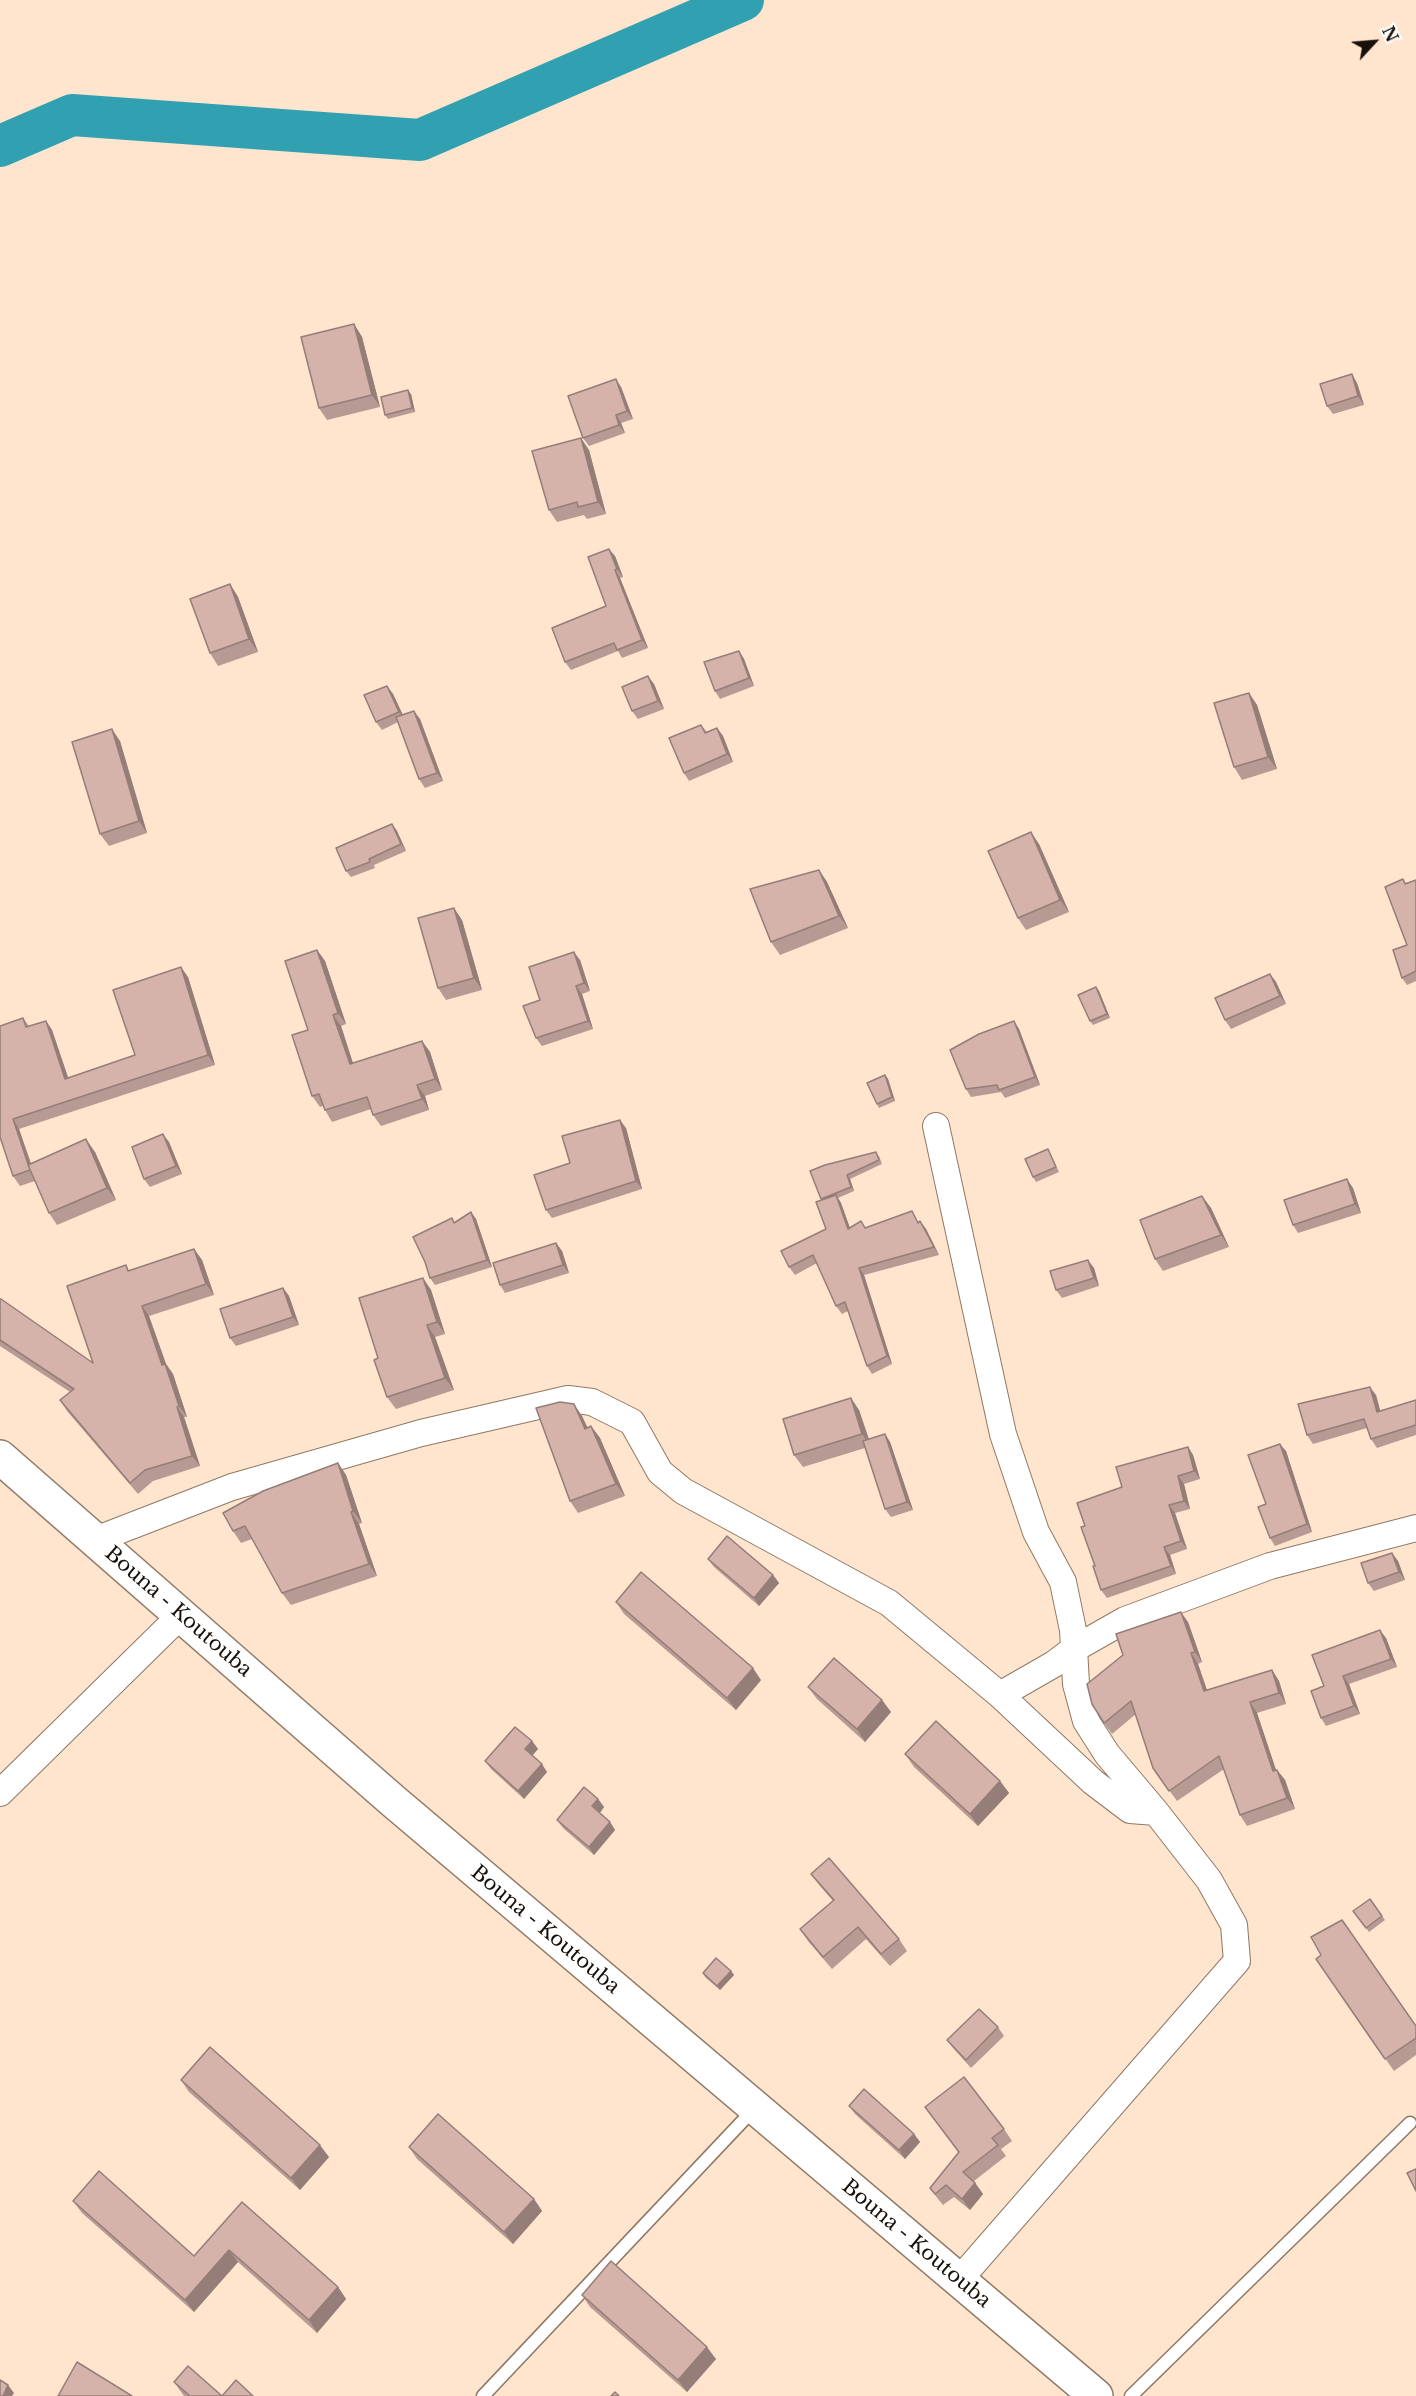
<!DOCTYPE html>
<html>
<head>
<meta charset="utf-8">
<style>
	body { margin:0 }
	#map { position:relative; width:1416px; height:2396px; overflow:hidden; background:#ffe5ce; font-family:"Libre Baskerville",serif }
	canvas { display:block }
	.north { position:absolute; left:1344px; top:12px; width:60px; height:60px; -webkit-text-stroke:4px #fff; paint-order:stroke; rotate:64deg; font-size:16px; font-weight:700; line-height:24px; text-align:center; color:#191009 }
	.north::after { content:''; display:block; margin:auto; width:21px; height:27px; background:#191009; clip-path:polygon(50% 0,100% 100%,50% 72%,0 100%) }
</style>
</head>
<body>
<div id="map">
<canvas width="1416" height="2396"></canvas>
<div class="north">N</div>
</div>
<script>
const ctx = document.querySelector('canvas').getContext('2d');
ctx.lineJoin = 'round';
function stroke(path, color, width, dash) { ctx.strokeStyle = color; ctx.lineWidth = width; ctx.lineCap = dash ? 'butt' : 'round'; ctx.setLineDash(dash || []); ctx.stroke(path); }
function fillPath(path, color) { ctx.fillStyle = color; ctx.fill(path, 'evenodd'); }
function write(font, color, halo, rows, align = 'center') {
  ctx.font = font + ' "Libre Baskerville",serif'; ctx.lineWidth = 5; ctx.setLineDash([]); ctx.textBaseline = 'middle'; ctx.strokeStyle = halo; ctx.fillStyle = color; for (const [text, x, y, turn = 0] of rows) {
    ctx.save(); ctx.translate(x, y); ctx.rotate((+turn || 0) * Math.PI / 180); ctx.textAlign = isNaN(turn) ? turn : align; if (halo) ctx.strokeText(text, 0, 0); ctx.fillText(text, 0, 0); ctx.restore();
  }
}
stroke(new Path2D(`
	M0 146 72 115 420 140 743 0`), '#31a1b2', 42);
const service = new Path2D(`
	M483 2396 754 2109
	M1131 2396 1410 2123`);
const minor = new Path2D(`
	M936 1126 1003 1434 1036 1532 1063 1582 1073 1630 1076 1684 1086 1721 1107 1754 1156 1812 1209 1880 1234 1925 1237 1961 959 2280
	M95 1540 232 1487 421 1433 568 1399 592 1402 632 1422 660 1472 683 1491 889 1603 1000 1695 1093 1782 1130 1810 1156 1812
	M1000 1695 1054 1664 1074 1649 1125 1620 1270 1566 1416 1528
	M0 1793 181 1615`);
const primary = new Path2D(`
	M0 1457 392 1800 1096 2396`);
stroke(service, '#8f7864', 15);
stroke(minor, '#8f7864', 28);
stroke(primary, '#8f7864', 36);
stroke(service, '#fff', 12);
stroke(minor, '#fff', 26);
stroke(primary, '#fff', 33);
fillPath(new Path2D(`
	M354 324 362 337 380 407 327 420 319 408Z
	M1357 383 1364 405 1333 414 1327 406Z
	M621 387 633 419 621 423 625 433 589 446 583 438Z
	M411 394 415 412 388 419 385 415Z
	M589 450 606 514 587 519 584 515 557 522 549 510Z
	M615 556 623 577 620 578 648 648 622 658 618 651 571 670 565 662 606 606Z
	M230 584 238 597 258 652 218 666 210 653Z
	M739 651 744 659 754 686 720 699 715 691Z
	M654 684 664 709 638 719 632 711Z
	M387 686 393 694 403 715 420 719 443 781 425 788 419 779 398 722 382 730 376 722Z
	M1249 693 1257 705 1277 769 1242 780 1234 767Z
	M701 725 707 732 717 728 723 736 733 762 689 781 684 773Z
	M120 741 147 833 109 846 100 834Z
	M392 824 397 831 406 851 374 865 375 868 351 877 346 871Z
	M1039 844 1069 912 1026 930 1018 918Z
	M819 870 827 882 848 928 780 955 771 942Z
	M1403 879 1406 883 1416 880V981L1407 985 1402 978 1407 945Z
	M462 920 482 990 446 1000 438 988Z
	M317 950 325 961 346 1024 341 1026 353 1063 422 1041 430 1052 442 1090 425 1096 429 1110 381 1126 373 1115 371 1109 332 1122 325 1110 323 1106 320 1107 312 1096 308 1030Z
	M580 960 590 991 582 994 593 1029 542 1046 536 1038 540 1000Z
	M1270 974 1276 982 1286 1004 1231 1029 1225 1020Z
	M188 977 215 1065 19 1129 31 1163 95 1152 116 1200 57 1225 49 1213 35 1181 20 1186 13 1176 0 1137 23 1018 29 1026 46 1021 52 1030 68 1078 135 1055Z
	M1096 987 1099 991 1110 1018 1093 1025 1090 1021Z
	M1014 1021 1019 1029 1040 1085 1005 1098 1001 1092 971 1097 966 1089Z
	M885 1075 888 1079 895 1101 879 1108 877 1104Z
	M626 1128 642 1189 552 1218 546 1210Z
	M169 1142 182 1174 150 1187 144 1179Z
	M1050 1153 1059 1172 1036 1182 1033 1177Z
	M879 1156 882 1164 850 1179 854 1191 838 1198 841 1203 850 1228 861 1221 866 1228 920 1221 926 1229 939 1255 864 1275 892 1364 872 1374 867 1366 848 1311 842 1314 836 1306 817 1263 795 1275 789 1267 826 1229 822 1200 810 1171Z
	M1353 1188 1361 1213 1298 1233 1293 1225Z
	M1202 1196 1211 1208 1229 1247 1163 1271 1155 1259Z
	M471 1212 476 1219 492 1267 435 1285 430 1278 452 1218 455 1223Z
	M556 1243 562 1251 569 1273 505 1293 500 1285Z
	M194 1249 202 1260 214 1295 149 1316 166 1364 173 1374 187 1417H184L200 1466 153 1481 138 1494 67 1411 60 1400 70 1392 0 1346V1299L93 1363 126 1265 129 1271Z
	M1094 1268 1099 1286 1062 1298 1056 1290Z
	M423 1278 431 1290 445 1334 435 1337 454 1390 396 1409 387 1397 378 1358Z
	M283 1288 289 1296 299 1325 236 1346 230 1338Z
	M1376 1395 1380 1411 1416 1400V1435L1377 1448 1371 1439 1367 1428 1313 1444 1307 1435Z
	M859 1410 869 1439 885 1434 890 1442 913 1510 891 1517 885 1509 865 1448 803 1467 794 1455Z
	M582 1416 588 1428 591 1426 600 1438 625 1496 578 1513 570 1501Z
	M1188 1447 1193 1455 1200 1479 1184 1484 1190 1509 1175 1513 1187 1549 1170 1555 1176 1574 1107 1598 1101 1590 1085 1526Z
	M1286 1451 1312 1532 1275 1546 1270 1538 1266 1504Z
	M338 1463 346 1475 362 1523 359 1524 377 1576 291 1605 282 1593 252 1539 241 1543 233 1531Z
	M1392 1553 1398 1561 1405 1580 1374 1591 1368 1583Z
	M708 1559 773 1575 779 1583 759 1606 714 1567Z
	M616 1602 761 1680 736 1710 624 1614Z
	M1188 1622 1202 1662 1198 1664 1207 1690 1272 1670 1279 1681 1286 1704 1257 1713 1276 1770H1277L1285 1780 1295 1809 1247 1826 1240 1815 1224 1769 1177 1801 1153 1768 1136 1714 1112 1734 1104 1723Z
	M1386 1638 1397 1667 1349 1684 1360 1714 1326 1726 1321 1718 1324 1686Z
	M808 1687 882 1700 891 1712 865 1742 817 1699Z
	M532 1741 538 1749 532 1756 547 1772 524 1799 491 1769 485 1761Z
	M905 1754 1000 1781 1009 1793 978 1826 914 1767Z
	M598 1799 604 1807 600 1813 610 1822 615 1830 594 1855 563 1828 557 1820Z
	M811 1874 899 1939 907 1951 890 1966 866 1939 832 1969 808 1941 800 1929 833 1901 820 1886Z
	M1370 1899 1385 1920 1369 1932 1353 1911Z
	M1321 1955 1416 2026V2055L1394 2071 1316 1959Z
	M731 1971 734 1975 720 1990 705 1977 703 1973Z
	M998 2027 1004 2036 971 2068 953 2048 947 2040Z
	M181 2080 329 2157 300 2190 189 2092Z
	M849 2106 914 2134 920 2142 905 2159 855 2114Z
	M925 2107 1004 2129 1012 2141 1001 2149 1006 2156 974 2181 983 2194 970 2210 954 2197 943 2205 938 2199 930 2188 959 2153Z
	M409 2147 534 2199 542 2211 513 2244 417 2159Z
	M73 2201 194 2256 242 2202 338 2287 346 2299 317 2333 238 2262 194 2312 82 2213Z
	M582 2295 716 2359 687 2392 590 2307Z
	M174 2382 222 2396H253H184Z`), '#b79a93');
fillPath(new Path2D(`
	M354 324 362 337 380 407 372 395Z
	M1352 374 1357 383 1364 405 1358 396Z
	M616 379 621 387 633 419 627 411Z
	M408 390 411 394 415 412 412 408Z
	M616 415 621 423 625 433 619 425Z
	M581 438 589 450 606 514 598 502Z
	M609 549 615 556 623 577 617 569Z
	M615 570 620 578 648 648 642 640Z
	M230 584 238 597 258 652 249 639Z
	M739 651 744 659 754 686 749 678Z
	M648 676 654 684 664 709 658 701Z
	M387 686 393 694 405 720 399 712Z
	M1249 693 1257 705 1277 769 1268 757Z
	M414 711 420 719 443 781 437 773Z
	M717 728 723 736 733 762 727 754Z
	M112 729 120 741 147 833 139 821Z
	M392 824 397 831 406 851 401 844Z
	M1031 832 1039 844 1069 912 1060 900Z
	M819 870 827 882 848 928 839 916Z
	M454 908 462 920 482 990 474 978Z
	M317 950 325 961 346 1024 338 1013Z
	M574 952 580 960 590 991 584 983Z
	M181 967 188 977 215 1065 208 1055Z
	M1270 974 1276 982 1286 1004 1280 996Z
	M576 986 582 994 593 1029 588 1021Z
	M1096 987 1099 991 1110 1018 1107 1014Z
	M333 1015 341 1026 357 1076 350 1064Z
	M46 1021 52 1030 72 1089 65 1079Z
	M1014 1021 1019 1029 1040 1085 1035 1077Z
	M422 1041 430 1052 442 1090 435 1079Z
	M885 1075 888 1079 895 1101 892 1097Z
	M417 1085 425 1096 429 1110 422 1099Z
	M13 1119 19 1129 36 1180 30 1170Z
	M620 1120 626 1128 642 1189 636 1181Z
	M163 1134 169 1142 182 1174 176 1166Z
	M86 1139 95 1152 116 1200 107 1188Z
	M847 1175 850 1179 854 1191 851 1187Z
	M1347 1179 1353 1188 1361 1213 1355 1204Z
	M836 1195 841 1203 853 1237 848 1229Z
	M1202 1196 1211 1208 1229 1247 1221 1235Z
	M471 1212 476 1219 492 1267 487 1260Z
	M920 1221 926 1229 939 1255 934 1247Z
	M556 1243 562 1251 569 1273 563 1265Z
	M194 1249 202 1260 214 1295 206 1284Z
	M1088 1260 1094 1268 1099 1286 1094 1278Z
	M859 1268 864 1275 892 1364 887 1356Z
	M423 1278 431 1290 445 1334 437 1322Z
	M283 1288 289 1296 299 1325 293 1317Z
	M142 1306 149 1316 166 1364 173 1374 187 1417 179 1406 162 1365Z
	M427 1325 435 1337 454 1390 445 1378Z
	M1370 1387 1376 1395 1383 1421 1377 1412Z
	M851 1398 859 1410 871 1446 862 1434Z
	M574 1404 582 1416 593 1441 585 1429Z
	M177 1407 184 1417 200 1466 192 1456Z
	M591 1426 600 1438 625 1496 616 1484Z
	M885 1434 890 1442 913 1510 907 1502Z
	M1280 1444 1286 1451 1312 1532 1307 1524Z
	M1188 1447 1193 1455 1200 1479 1194 1471Z
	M338 1463 346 1475 362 1523 353 1511Z
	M1178 1476 1184 1484 1190 1509 1184 1501Z
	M1169 1505 1175 1513 1187 1549 1181 1541Z
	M351 1512 359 1524 377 1576 369 1564Z
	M1164 1547 1170 1555 1176 1574 1171 1566Z
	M1392 1553 1398 1561 1405 1580 1399 1572Z
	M773 1575 779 1583 759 1606 754 1598Z
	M1181 1612 1188 1622 1202 1662 1195 1652Z
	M1380 1630 1386 1638 1397 1667 1391 1659Z
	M1191 1653 1198 1664 1211 1702 1204 1691Z
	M753 1668 761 1680 736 1710 727 1698Z
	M1272 1670 1279 1681 1286 1704 1279 1693Z
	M1343 1676 1349 1684 1360 1714 1354 1706Z
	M882 1700 891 1712 865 1742 857 1729Z
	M1250 1702 1257 1713 1280 1782 1273 1771Z
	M532 1741 538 1749 530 1758 525 1749Z
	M542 1764 547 1772 524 1799 518 1791Z
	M1277 1770 1285 1780 1295 1809 1287 1798Z
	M1000 1781 1009 1793 978 1826 970 1814Z
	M598 1799 604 1807 598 1815 592 1806Z
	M610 1822 615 1830 594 1855 589 1847Z
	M731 1971 734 1975 720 1990 717 1986Z
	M914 2134 920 2142 905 2159 899 2150Z
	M320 2145 329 2157 300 2190 291 2178Z
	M975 2183 983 2194 970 2210 962 2199Z
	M534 2199 542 2211 513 2244 504 2232Z
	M229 2250 238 2262 194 2312 185 2300Z
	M338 2287 346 2299 317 2333 309 2320Z
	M707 2347 716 2359 687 2392 678 2380Z
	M8 2385 14 2393 12 2396H3Z`), '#957d78');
const building = new Path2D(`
	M354 324 372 395 319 408 301 337Z
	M1352 374 1358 396 1327 406 1320 384Z
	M616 379 627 411 616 415 619 425 583 438 568 396Z
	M408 390 412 408 385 415 381 397Z
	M581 438 598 502 578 507 577 502 549 510 532 451Z
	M609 549 617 569 615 570 642 640 617 650 614 643 565 662 552 628 606 606 588 557Z
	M230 584 249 639 210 653 190 599Z
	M739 651 749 678 715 691 704 662Z
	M648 676 658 701 632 711 622 687Z
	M387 686 399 712 376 722 364 695Z
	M1249 693 1268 757 1234 767 1214 703Z
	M414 711 437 773 419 779 396 717Z
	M701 725 705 733 717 728 727 754 684 773 669 738Z
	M112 729 139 821 100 834 72 742Z
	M392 824 401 844 369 859 370 862 346 871 336 848Z
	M1031 832 1060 900 1018 918 988 851Z
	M819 870 839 916 771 942 750 889Z
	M1403 879 1405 884 1416 880V971L1402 978 1393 950 1407 945 1385 887Z
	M454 908 474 978 438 988 418 918Z
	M317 950 338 1013 333 1015 350 1064 422 1041 435 1079 417 1085 422 1099 373 1115 367 1097 325 1110 319 1094 312 1096 292 1035 308 1030 285 961Z
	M574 952 584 983 576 986 588 1021 536 1038 523 1006 540 1000 529 967Z
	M181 967 208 1055 13 1119 30 1170 13 1176 0 1137V1026L23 1018 26 1027 46 1021 65 1079 135 1055 113 990Z
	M1270 974 1280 996 1225 1020 1215 998Z
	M1096 987 1107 1014 1090 1021 1078 995Z
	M1014 1021 1035 1077 999 1090 997 1085 966 1089 950 1050 979 1034Z
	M885 1075 892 1097 877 1104 867 1083Z
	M620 1120 636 1181 546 1210 534 1175 570 1163 562 1136Z
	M163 1134 176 1166 144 1179 132 1147Z
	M86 1139 107 1188 49 1213 28 1165Z
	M1048 1149 1056 1167 1033 1177 1025 1159Z
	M876 1152 879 1160 847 1175 851 1187 821 1199 810 1171 825 1165Z
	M1347 1179 1355 1204 1293 1225 1284 1200Z
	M836 1195 848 1229 861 1221 865 1228 912 1211 918 1223 920 1221 934 1247 859 1268 887 1356 867 1366 845 1302 836 1306 813 1255 789 1267 781 1251 826 1229 816 1202Z
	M1202 1196 1221 1235 1155 1259 1140 1220Z
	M471 1212 487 1260 430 1278 425 1262 413 1237 452 1218 454 1223Z
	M556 1243 563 1265 500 1285 493 1263Z
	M194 1249 206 1284 142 1306 162 1365 165 1364 179 1406 177 1407 192 1456 145 1470 130 1483 60 1400 74 1389 0 1340V1299H1L93 1363 67 1286 126 1265 128 1271Z
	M1088 1260 1094 1278 1056 1290 1050 1271Z
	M423 1278 437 1322 427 1325 445 1378 387 1397 374 1360 378 1358 359 1298Z
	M283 1288 293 1317 230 1338 220 1309Z
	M1370 1387 1377 1412 1416 1400V1425L1371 1439 1364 1419 1307 1435 1298 1404Z
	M851 1398 862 1434 794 1455 783 1419Z
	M560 1402 574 1404 585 1429 591 1426 616 1484 570 1501 536 1408Z
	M885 1434 907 1502 885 1509 863 1441Z
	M1280 1444 1307 1524 1270 1538 1258 1507 1266 1504 1248 1455Z
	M1188 1447 1194 1471 1178 1476 1184 1501 1169 1505 1181 1541 1164 1547 1171 1566 1101 1590 1093 1566H1095L1081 1527 1085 1526 1077 1503 1122 1487 1116 1467Z
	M338 1463 353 1511 351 1512 369 1564 282 1593 245 1526 233 1531 223 1513 263 1491Z
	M727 1536 773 1575 754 1598 708 1559Z
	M1392 1553 1399 1572 1368 1583 1361 1563Z
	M641 1572 753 1668 727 1698 616 1602Z
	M1181 1612 1195 1652 1191 1653 1204 1691 1272 1670 1279 1693 1250 1702 1273 1771 1277 1770 1287 1798 1240 1815 1219 1756 1169 1791 1153 1768 1131 1701 1104 1723 1092 1704 1087 1684 1123 1655 1116 1634Z
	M1380 1630 1391 1659 1343 1676 1354 1706 1321 1718 1311 1691 1324 1686 1312 1655Z
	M834 1658 882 1700 857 1729 808 1687Z
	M936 1721 1000 1781 970 1814 905 1754Z
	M515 1727 532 1741 525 1749 542 1764 518 1791 485 1761Z
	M584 1787 598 1799 592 1806 610 1822 589 1847 557 1820Z
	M829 1858 899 1939 881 1954 858 1927 823 1957 800 1929 834 1900 811 1874Z
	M1370 1899 1382 1916 1366 1928 1353 1911Z
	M1342 1920 1416 2026V2038L1385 2059 1316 1959 1321 1955 1311 1937Z
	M716 1958 731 1971 717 1986 703 1973Z
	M979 2009 998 2027 966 2060 947 2040Z
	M210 2047 320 2145 291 2178 181 2080Z
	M964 2077 1004 2129 992 2138 998 2145 963 2172 975 2183 962 2199 946 2185 935 2194 930 2188 959 2152 925 2107Z
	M864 2089 914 2134 899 2150 849 2106Z
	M438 2114 534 2199 504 2232 409 2147Z
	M1416 2169V2191L1407 2173Z
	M99 2171 194 2256 242 2202 338 2287 309 2320 229 2250 185 2300 73 2201Z
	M611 2261 707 2347 678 2380 582 2295Z
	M77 2362 132 2396H58Z
	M188 2366 222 2396 236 2380 253 2396H190L174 2382Z
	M0 2380 8 2385 3 2396H0Z
	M615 2392 619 2396H611Z`);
fillPath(building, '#d5b3ab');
stroke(building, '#957d78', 1.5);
write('20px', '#191009', '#fff', [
	["Bouna - Koutouba",178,1612,41],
	["Bouna - Koutouba",545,1930,40],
	["Bouna - Koutouba",916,2244,40]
]);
</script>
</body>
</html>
